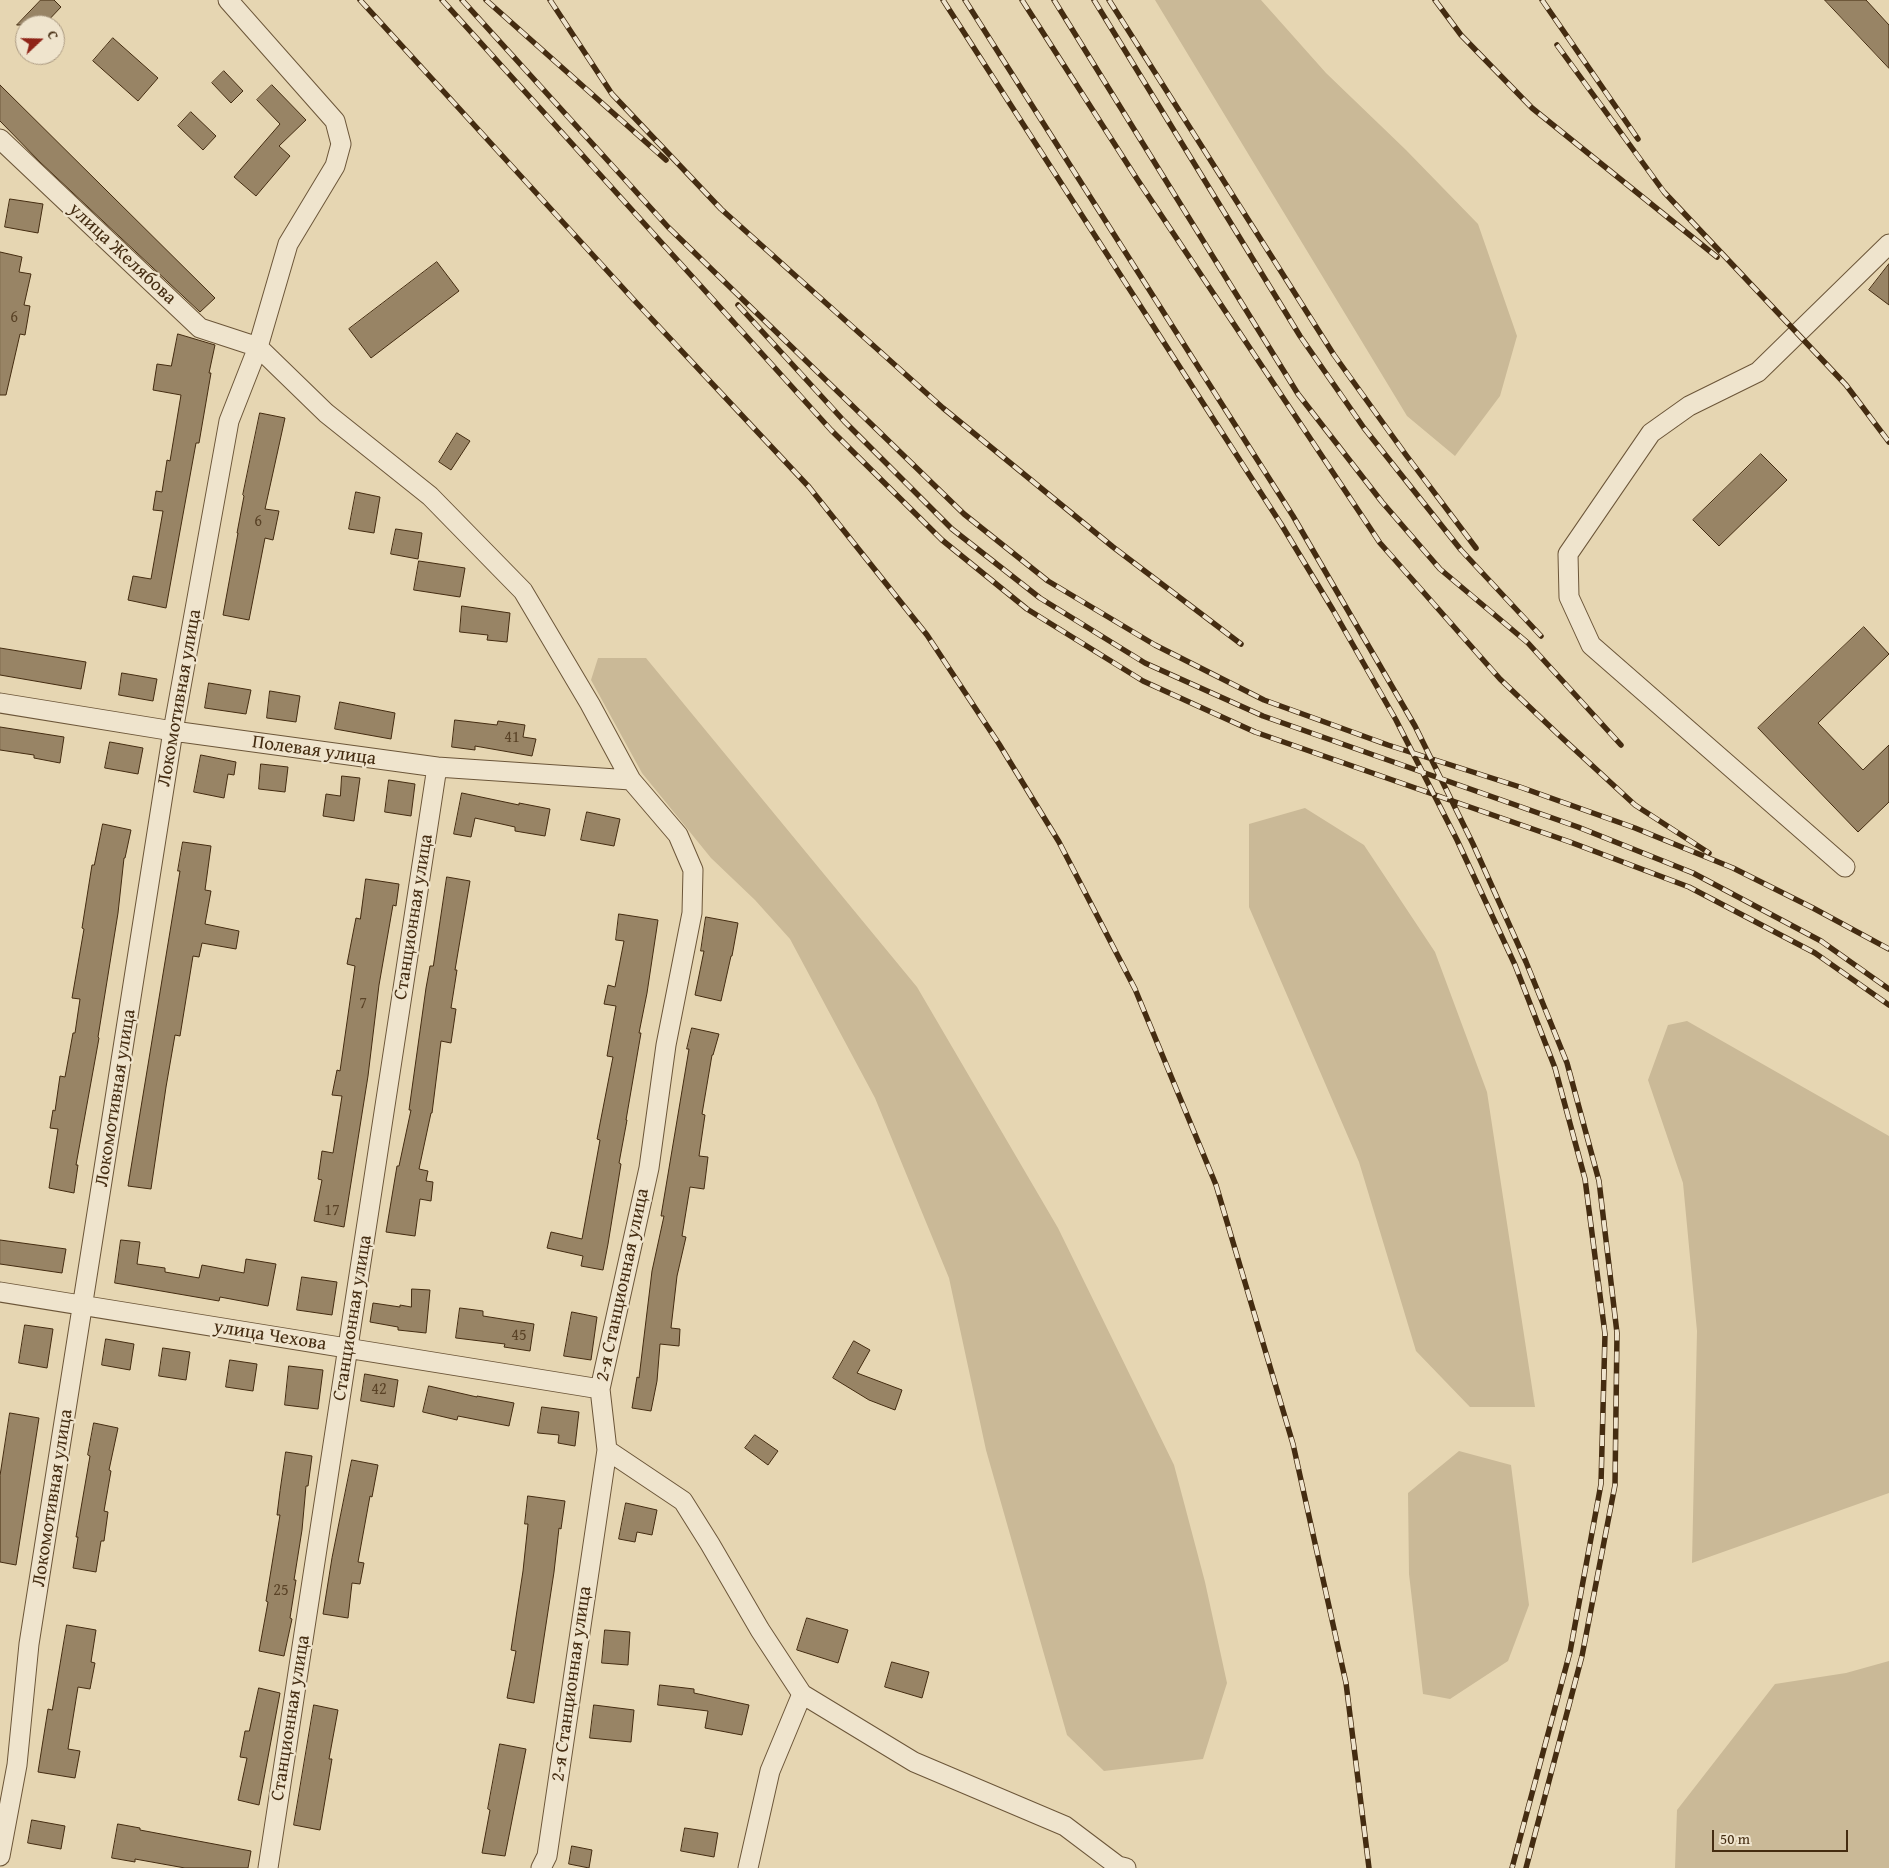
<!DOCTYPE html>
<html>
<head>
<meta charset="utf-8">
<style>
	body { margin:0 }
	#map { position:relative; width:1889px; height:1868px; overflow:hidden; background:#e6d6b2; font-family:"Gentium Book Plus",serif }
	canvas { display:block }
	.north { position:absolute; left:15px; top:15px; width:50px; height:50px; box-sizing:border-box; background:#efe4cd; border:1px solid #ab9a82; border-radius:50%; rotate:69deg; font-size:14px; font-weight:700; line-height:20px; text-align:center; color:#442c11 }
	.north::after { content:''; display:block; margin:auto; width:18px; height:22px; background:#8f2418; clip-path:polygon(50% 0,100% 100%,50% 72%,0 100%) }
	.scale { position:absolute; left:1712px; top:1830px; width:136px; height:22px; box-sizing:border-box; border:2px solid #442c11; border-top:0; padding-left:6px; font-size:15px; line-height:18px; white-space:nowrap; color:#442c11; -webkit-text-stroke:4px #efe4cd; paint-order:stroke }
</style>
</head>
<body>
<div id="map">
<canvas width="1889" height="1868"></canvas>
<div class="north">С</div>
<div class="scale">50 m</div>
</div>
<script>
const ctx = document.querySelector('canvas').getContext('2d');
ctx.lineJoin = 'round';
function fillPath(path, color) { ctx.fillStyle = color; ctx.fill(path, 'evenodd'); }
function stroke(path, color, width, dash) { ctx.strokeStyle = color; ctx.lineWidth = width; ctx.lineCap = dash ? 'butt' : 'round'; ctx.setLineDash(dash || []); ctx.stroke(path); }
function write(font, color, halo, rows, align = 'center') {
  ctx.font = font + ' "Gentium Book Plus",serif'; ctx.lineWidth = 4.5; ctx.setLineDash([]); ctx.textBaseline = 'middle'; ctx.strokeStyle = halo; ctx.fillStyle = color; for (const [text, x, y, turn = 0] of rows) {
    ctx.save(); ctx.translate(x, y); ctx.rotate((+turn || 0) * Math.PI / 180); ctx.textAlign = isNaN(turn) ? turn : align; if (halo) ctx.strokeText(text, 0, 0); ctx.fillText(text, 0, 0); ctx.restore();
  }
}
fillPath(new Path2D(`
	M1155 0H1261L1326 73 1406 150 1478 224 1517 336 1500 396 1455 456 1407 416Z
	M598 658H646L917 987 1058 1228 1174 1465 1205 1582 1227 1683 1203 1759 1104 1771 1067 1735 986 1450 949 1278 875 1098 790 939 755 900 711 858 642 773 591 680Z
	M1305 808 1364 845 1435 952 1487 1092 1535 1407H1470L1416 1351 1359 1162 1249 907V824Z
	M1687 1021 1889 1136V1493L1692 1563 1697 1331 1683 1183 1648 1080 1668 1025Z
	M1459 1451 1511 1465 1529 1605 1508 1661 1450 1699 1423 1694 1409 1574 1408 1493Z
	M1889 1661V1868H1675L1677 1810 1775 1684 1846 1673Z`), '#cab997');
const building = new Path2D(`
	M41 0H54L61 7 44 25H17Z
	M1825 0H1866L1889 25V68Z
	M113 38 158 78 138 101 93 61Z
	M224 71 243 91 231 103 212 83Z
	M0 85 215 298 200 312 40 162 0 121Z
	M272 85 306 120 279 146 290 156 256 196 234 177 280 124 257 100Z
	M191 112 216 136 203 150 178 126Z
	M10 199 43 204 38 233 5 227Z
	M0 252 22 257 19 272 31 274 24 305 30 306 25 335 20 334 6 395H0Z
	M437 262 459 291 371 358 349 329Z
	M1889 264V305L1869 290Z
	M178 334 215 345 209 373H211L199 443H196L166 608 128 600 133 576 151 579 163 511 153 510 156 491 162 492 167 460 170 461 181 395 153 390 157 364 171 366Z
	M260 413 285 418 265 509 279 511 273 540 265 538 249 620 223 615 238 533H237L244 496 243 495Z
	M457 433 470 441 451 470 439 462Z
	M1761 454 1787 480 1719 546 1693 520Z
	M356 492 380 497 374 533 349 529Z
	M396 529 422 533 418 559 391 554Z
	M419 561 465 568 460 597 414 590Z
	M462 606 510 613 507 642 487 640 488 635 460 632Z
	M1864 627 1889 654 1818 723 1863 770 1889 745V802L1858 832 1758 728Z
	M0 648 86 662 81 689 0 675Z
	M122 673 157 679 153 701 119 695Z
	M209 683 251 690 246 714 205 708Z
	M270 691 300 696 296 722 267 718Z
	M340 702 395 713 391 739 335 729Z
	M455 720 497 725 498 721 525 725 523 737 536 739 532 756 475 746V750L452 747Z
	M0 727 64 737 60 763 34 758V755L0 750Z
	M110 742 143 748 138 774 105 768Z
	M201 755 236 762 234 775 228 774 224 798 194 792Z
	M261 764 288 767 285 792 259 789Z
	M342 776 360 778 354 821 323 816 326 794 340 796Z
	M389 780 415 784 411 816 385 812Z
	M462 793 519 805V803L550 809 545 836 515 831V827L475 818 471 837 454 834Z
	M587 812 620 819 614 846 581 840Z
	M103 824 131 830 125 858H124L118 913 98 1037 99 1038 76 1165H78L74 1193 49 1188 58 1129 50 1128 53 1110 55 1111 60 1076 65 1077 73 1033H75L80 999 72 998 84 929 82 928 92 865H94Z
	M183 842 211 846 205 890 211 891 205 924 239 931 236 949 202 943 199 957 193 956 180 1036 175 1035 166 1087 151 1189 128 1186 180 871H178Z
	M447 877 470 881 455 970H457L451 1008 456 1009 451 1043 441 1041 432 1113H431L419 1169 428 1171 426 1181 433 1182 431 1201 420 1199 415 1236 386 1232 397 1166H399L411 1110H409L426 988 430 966H433Z
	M366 879 399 884 396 906 393 905 379 985 368 1076 344 1227 314 1221 322 1180 318 1179 322 1151 333 1153 342 1096 332 1095 337 1070 340 1071 355 966 347 964 356 918 360 919Z
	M619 914 658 920 647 993 639 1033H641L626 1120H627L619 1163 621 1164 608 1244 603 1270 581 1266 583 1256 547 1248 551 1232 582 1239 600 1140 597 1139 613 1057 607 1056 616 1006 604 1004 608 985 615 987 624 941 616 940Z
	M706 917 738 923 732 956H731L721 1001 695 995 704 951H701Z
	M692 1028 719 1034 713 1055H712L702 1114 705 1115 699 1156 708 1157 704 1189 690 1187 682 1236 686 1237 677 1276 671 1328 680 1329 679 1346 660 1344 657 1381 651 1411 632 1408 637 1377 639 1378 652 1271 664 1216H661L689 1049H687Z
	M0 1240 66 1249 62 1273 0 1264Z
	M121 1240 140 1242 137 1264 165 1268V1272L199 1278 202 1265 244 1273 246 1259 276 1264 268 1306 220 1297 219 1301 115 1283Z
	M302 1277 337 1282 332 1315 297 1310Z
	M412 1289 430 1290 426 1333 398 1330V1327L370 1322 373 1303 400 1307V1305L411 1307Z
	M460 1308 483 1311V1316L534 1324 530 1351 504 1347 505 1344 456 1338Z
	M572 1312 597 1317 591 1360 564 1356Z
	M25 1325 53 1329 47 1368 19 1363Z
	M106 1339 134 1344 130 1370 102 1365Z
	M854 1341 870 1350 857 1373 902 1390 895 1410 869 1400 833 1378Z
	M163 1348 190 1352 186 1380 159 1376Z
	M230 1360 257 1364 253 1391 226 1387Z
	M289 1366 323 1370 318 1409 285 1405Z
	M365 1374 398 1380 394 1407 361 1401Z
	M429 1386 477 1397V1396L514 1403 509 1426 458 1416 457 1420 423 1412Z
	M542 1407 579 1412 575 1446 558 1443 559 1435 538 1433Z
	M10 1413 39 1418 16 1565 0 1562V1476Z
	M94 1423 118 1428 109 1470 111 1471 104 1511 108 1512 104 1541H101L96 1572 73 1568 78 1537H76L90 1456 88 1455Z
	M755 1435 778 1451 768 1465 745 1448Z
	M286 1452 312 1456 308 1486H306L302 1530 294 1580H296L290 1618 292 1619 284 1656 259 1651 268 1602 266 1601 280 1515H277L280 1491Z
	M352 1460 378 1465 372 1497 370 1496 358 1562 364 1563 360 1584 352 1583 348 1618 323 1614 332 1558Z
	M528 1496 565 1501 561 1529 559 1528 554 1572 534 1703 507 1698 516 1651 511 1650 523 1571 528 1524H525Z
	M626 1503 657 1510 652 1535 637 1532 635 1542 619 1539Z
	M807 1618 848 1630 838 1663 797 1650Z
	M67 1625 96 1630 91 1662 95 1663 90 1689 78 1687 68 1749 80 1751 75 1778 38 1772 48 1709 52 1710Z
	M605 1630 630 1632 628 1665 602 1663Z
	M892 1662 929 1672 922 1698 885 1687Z
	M660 1685 694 1689V1693L749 1705 742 1735 705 1728 708 1711 658 1705Z
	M259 1688 280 1693 259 1805 238 1800 247 1758 240 1757 245 1731H249Z
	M314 1705 338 1710 329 1759H332L320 1830 294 1825Z
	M594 1705 634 1710 631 1742 590 1738Z
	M500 1744 526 1749 505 1856 482 1853 490 1810 488 1809Z
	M32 1820 65 1826 61 1849 28 1843Z
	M118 1824 140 1828V1830L251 1851 248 1868H185L135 1859V1862L112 1858Z
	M685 1828 718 1833 714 1857 681 1851Z
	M572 1846 592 1850 589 1868 569 1864Z`);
fillPath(building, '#988465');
stroke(building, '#442c11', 1);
const minor = new Path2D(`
	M0 139 200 328 258 347 326 413 430 496 523 591 590 704 631 780 678 835 693 870 692 913 666 1045 649 1168 600 1389 607 1450 547 1856 541 1868
	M0 703 173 731 437 767 631 780
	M1845 867 1591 645 1569 597 1568 554 1651 433 1689 406 1758 372 1889 244
	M0 1292 600 1389
	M607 1450 683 1501 710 1544 760 1630 802 1694 914 1762 1065 1826 1118 1866 1126 1868
	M0 1856 17 1765 29 1644 173 731 229 421 258 347 288 244 335 166 341 144 335 121 228 0
	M268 1868 437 767
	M748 1868 770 1771 802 1694`);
stroke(minor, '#6c5639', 21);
stroke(minor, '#efe4cd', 19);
const rail = new Path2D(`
	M360 0 633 299 809 487 927 635 999 744 1059 842 1135 989 1216 1185 1293 1444 1346 1683 1369 1868
	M442 0 831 430 942 540 1027 609 1143 681 1255 732 1570 842 1689 887 1815 953 1889 1005
	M462 0 668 227 964 514 1048 581 1155 645 1264 700 1388 745 1520 787 1635 828 1733 868 1813 908 1889 949
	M486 0 666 160
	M550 0 612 94 721 209 943 408 1113 547 1241 644
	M943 0 1281 524 1333 610 1396 720 1457 840 1515 965 1555 1068 1585 1179 1605 1334 1601 1484 1570 1652 1512 1868
	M965 0 1293 516 1415 726 1473 844 1526 962 1567 1063 1599 1181 1617 1333 1615 1485 1582 1656 1526 1868
	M1022 0 1137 179 1380 543 1500 679 1560 736 1635 805 1709 853
	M1054 0 1298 394 1382 502 1440 569 1528 643 1621 745
	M1094 0 1300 336 1364 428 1461 550 1541 636
	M1109 0 1334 355 1406 455 1476 548
	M1435 0 1461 35 1532 108 1717 257
	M1542 0 1638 139
	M1557 45 1664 192 1846 385 1889 442
	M738 305 844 421 952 529 1040 598 1145 663 1263 716 1578 827 1693 873 1821 941 1889 989`);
stroke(rail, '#442c11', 5.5);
stroke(rail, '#efe4cd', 4, [11]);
write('16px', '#594226', null, [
	["6",14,318],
	["6",258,522],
	["41",512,738],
	["7",363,1004],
	["17",332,1211],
	["45",519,1336],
	["42",379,1390],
	["25",281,1591]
]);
write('19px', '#442c11', '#efe4cd', [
	["улица Желябова",122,254,43],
	["Локомотивная улица",180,698,-80],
	["Полевая улица",314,751,8],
	["Станционная улица",414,917,-81],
	["Локомотивная улица",116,1098,-81],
	["2-я Станционная улица",623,1285,-78],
	["Станционная улица",353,1318,-81],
	["улица Чехова",270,1336,9],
	["Локомотивная улица",53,1498,-81],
	["2-я Станционная улица",572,1684,-82],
	["Станционная улица",291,1718,-81]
]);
</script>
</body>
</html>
